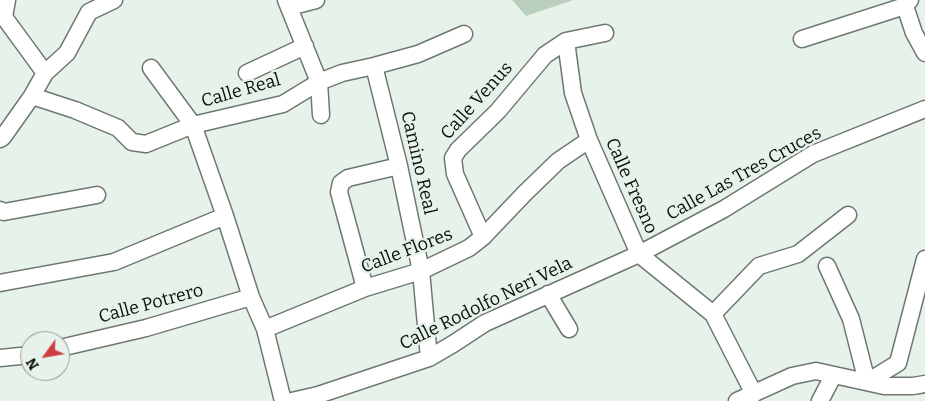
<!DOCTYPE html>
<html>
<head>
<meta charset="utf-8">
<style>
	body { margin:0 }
	#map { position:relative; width:925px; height:401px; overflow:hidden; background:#e7f3ea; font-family:Bitter,serif }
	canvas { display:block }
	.north { position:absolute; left:20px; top:331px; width:50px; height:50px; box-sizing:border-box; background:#e7f3ea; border:1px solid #8f9892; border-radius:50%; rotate:238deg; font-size:14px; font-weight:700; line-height:20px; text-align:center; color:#0c100d }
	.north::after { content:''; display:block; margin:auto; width:18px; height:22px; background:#ce3e41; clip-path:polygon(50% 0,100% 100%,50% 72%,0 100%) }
</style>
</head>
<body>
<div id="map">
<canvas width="925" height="401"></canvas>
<div class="north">N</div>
</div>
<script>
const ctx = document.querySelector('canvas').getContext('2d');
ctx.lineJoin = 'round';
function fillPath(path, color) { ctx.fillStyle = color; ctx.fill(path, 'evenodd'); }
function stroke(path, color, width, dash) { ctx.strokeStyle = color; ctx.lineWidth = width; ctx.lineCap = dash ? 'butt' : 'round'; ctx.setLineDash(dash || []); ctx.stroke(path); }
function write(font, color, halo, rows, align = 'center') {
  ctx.font = font + ' Bitter,serif'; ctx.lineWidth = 5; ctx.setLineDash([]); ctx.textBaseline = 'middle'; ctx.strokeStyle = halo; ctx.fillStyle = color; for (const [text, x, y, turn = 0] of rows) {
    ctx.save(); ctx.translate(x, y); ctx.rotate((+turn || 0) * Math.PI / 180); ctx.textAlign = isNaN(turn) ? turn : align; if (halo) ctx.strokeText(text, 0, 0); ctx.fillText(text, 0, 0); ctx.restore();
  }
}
fillPath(new Path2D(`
	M512 0H573L526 16Z`), '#bacfbe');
const minor = new Path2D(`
	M7 0 4 17 45 73
	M286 0 319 82 321 115
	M910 0 905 6 914 33 925 53
	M289 7 316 0
	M802 39 905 6
	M566 41 573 93 589 140 639 254 713 314 754 394
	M374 66 399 166 421 271 429 358
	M151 68 193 125 225 216 251 297 265 329 283 401
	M247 73 305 46
	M32 96 75 110 118 128 132 142 146 144 193 125 283 104 319 82 342 73 374 66 418 54 464 34
	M0 139 3 137 32 96 45 73 67 53 89 12 114 0
	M0 210 4 212 97 195
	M483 237 455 174 453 158 458 150 498 111 545 55 566 41 605 33
	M827 266 851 319 867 382
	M0 283 114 262 225 216
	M365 288 339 192 341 183 348 178 399 166
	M548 294 569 329
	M713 314 759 266 798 254 848 215
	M265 329 365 288 421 271 469 248 483 237 525 193 558 161 589 140
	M60 348 146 328 251 297
	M0 358 30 355
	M867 382 898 363 925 259
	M292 401 318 395 429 358 453 344 485 323 639 254 724 209 813 154 925 109
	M737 401 792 376 816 371 884 386H913L925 384
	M820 401 833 376`);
stroke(minor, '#6e7870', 19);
stroke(minor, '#fff', 16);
write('18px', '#0c100d', '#e7f3ea', [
	["Calle Real",241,91,-16],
	["Calle Venus",477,101,-48],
	["Camino Real",418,163,77],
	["Calle Las Tres Cruces",744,174,-29],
	["Calle Fresno",631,186,66],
	["Calle Flores",407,251,-21],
	["Calle Potrero",151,304,-15],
	["Calle Rodolfo Neri Vela",486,304,-26]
]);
</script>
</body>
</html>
